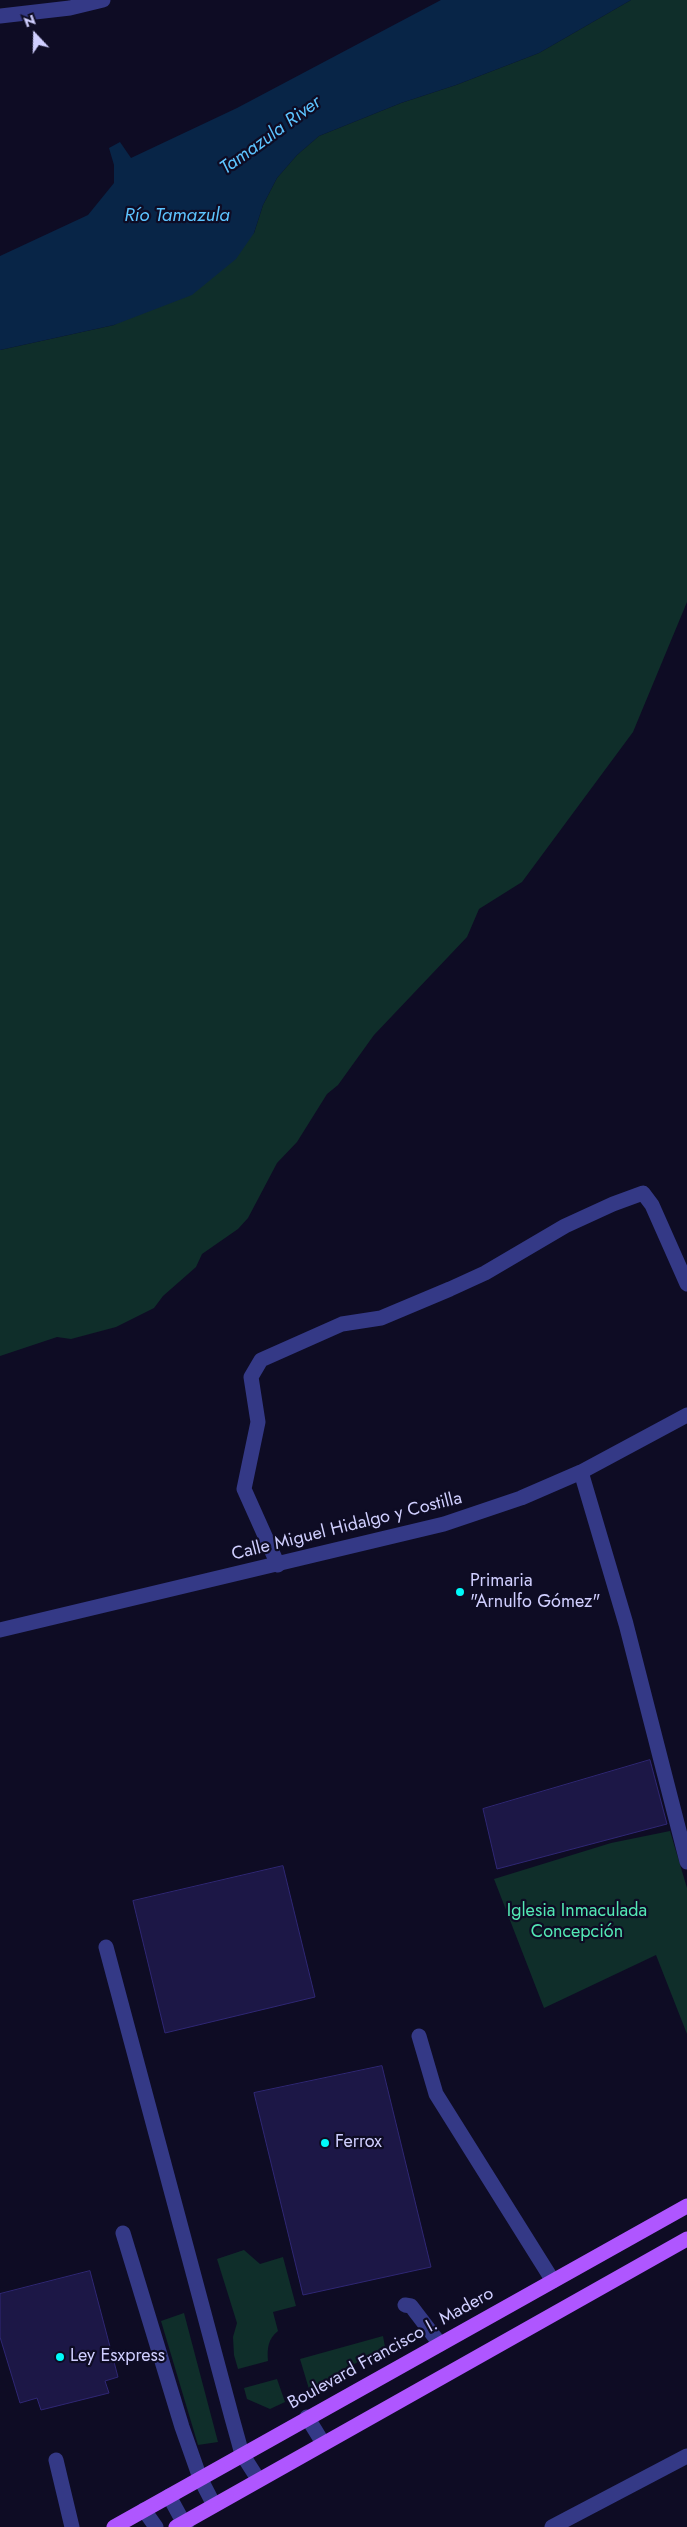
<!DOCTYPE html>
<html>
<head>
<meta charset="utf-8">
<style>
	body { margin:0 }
	#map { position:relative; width:687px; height:2527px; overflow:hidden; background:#0e0c24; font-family:Jost,sans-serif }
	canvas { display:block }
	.north { position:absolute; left:10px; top:10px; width:50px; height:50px; -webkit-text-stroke:4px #0e0c24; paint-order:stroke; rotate:339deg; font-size:14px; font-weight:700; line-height:20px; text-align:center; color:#d0cfff }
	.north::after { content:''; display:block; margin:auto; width:18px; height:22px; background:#d0cfff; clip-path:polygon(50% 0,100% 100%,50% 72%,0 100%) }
</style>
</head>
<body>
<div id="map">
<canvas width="687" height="2527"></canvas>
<div class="north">N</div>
</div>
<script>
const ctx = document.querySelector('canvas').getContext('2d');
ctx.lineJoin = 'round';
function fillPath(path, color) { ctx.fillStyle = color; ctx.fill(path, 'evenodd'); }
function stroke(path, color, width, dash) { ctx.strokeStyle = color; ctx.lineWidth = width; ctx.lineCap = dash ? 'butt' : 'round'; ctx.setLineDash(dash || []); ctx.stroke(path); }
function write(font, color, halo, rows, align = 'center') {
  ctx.font = font + ' Jost,sans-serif'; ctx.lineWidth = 4.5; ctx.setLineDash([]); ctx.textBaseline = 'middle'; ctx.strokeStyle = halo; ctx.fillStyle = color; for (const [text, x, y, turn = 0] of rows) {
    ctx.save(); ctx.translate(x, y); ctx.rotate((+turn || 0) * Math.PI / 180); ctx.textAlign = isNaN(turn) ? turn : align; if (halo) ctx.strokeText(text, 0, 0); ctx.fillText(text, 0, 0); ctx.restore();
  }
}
fillPath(new Path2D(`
	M631 0H687V602L633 732 522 882 479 909 467 937 374 1035 338 1085 327 1094 297 1142 277 1163 248 1218 238 1229 202 1254 196 1267 163 1296 154 1308 116 1327 71 1339 57 1337 0 1356V350L114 325 254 233 263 205 277 178 297 155 319 136 401 103 456 85 539 53Z
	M670 1831 687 1888V2034L656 1955 544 2008 494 1879 611 1843Z
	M244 2250 260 2264 283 2257 296 2306 273 2312 278 2331C268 2339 267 2348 268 2361L238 2369 234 2355 233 2337 237 2323 217 2259Z
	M184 2313 218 2442 198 2445 161 2321Z
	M383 2336 385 2347 309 2389 300 2359Z
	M277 2379 285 2402 270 2409 247 2399 244 2388Z`), '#0f2e2a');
fillPath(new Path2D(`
	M441 0H631L539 53 456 85 401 103 319 136 297 155 277 178 263 205 254 233 236 259 192 295 114 325 0 350V256L88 215 114 183V165L109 148 120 142 131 158 237 108Z`), '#082547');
const building = new Path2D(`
	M650 1760 667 1824 497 1869 483 1809Z
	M283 1866 315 1997 165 2033 133 1901Z
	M382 2066 431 2267 303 2295 254 2093Z
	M90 2271 118 2377 105 2381 109 2393 41 2410 37 2398 20 2403 0 2337V2294Z`);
fillPath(building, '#1c1746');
stroke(building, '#2f2774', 1);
stroke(new Path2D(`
	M0 16 70 8 103 0
	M581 1472 626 1624 687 1862
	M278 1565 244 1489 258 1422 251 1377 261 1360 342 1324 381 1318 450 1289 485 1273 565 1226 613 1204 643 1193 652 1205 687 1284
	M0 1630 444 1524 521 1498 581 1472 687 1415
	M106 1947 232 2418 242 2454 258 2479
	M419 2036 436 2094 553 2281
	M123 2233 182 2427 200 2478 214 2505
	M405 2305 411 2306 440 2344
	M307 2417 323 2443
	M56 2460 72 2527
	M169 2496 186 2527
	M144 2510 156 2527
	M552 2527 687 2456`), '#343986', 15);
stroke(new Path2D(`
	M114 2527 687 2206
	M176 2527 687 2239`), '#af56ff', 15);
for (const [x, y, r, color] of [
	[460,1592,5,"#00fafa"],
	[325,2143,5,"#00fafa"],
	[60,2357,5,"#00fafa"]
]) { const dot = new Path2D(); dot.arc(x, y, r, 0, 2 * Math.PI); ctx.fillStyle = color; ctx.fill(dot); stroke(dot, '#0e0c24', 2); }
write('18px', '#d0cfff', '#0e0c24', [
	["Calle Miguel Hidalgo y Costilla",347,1527,-14],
	["Boulevard Francisco I. Madero",391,2349,-29]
]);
write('18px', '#d0cfff', '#0e0c24', [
	["Primaria",470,1582],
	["\"Arnulfo Gómez\"",470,1603],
	["Ferrox",335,2143],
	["Ley Esxpress",70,2357]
], 'left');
write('18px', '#53e8b4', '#0e0c24', [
	["Iglesia Inmaculada",577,1912],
	["Concepción",577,1933]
]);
write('italic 19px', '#5dc4ff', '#0e0c24', [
	["Tamazula River",271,136,-36],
	["Río Tamazula",177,216]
]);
</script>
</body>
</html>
